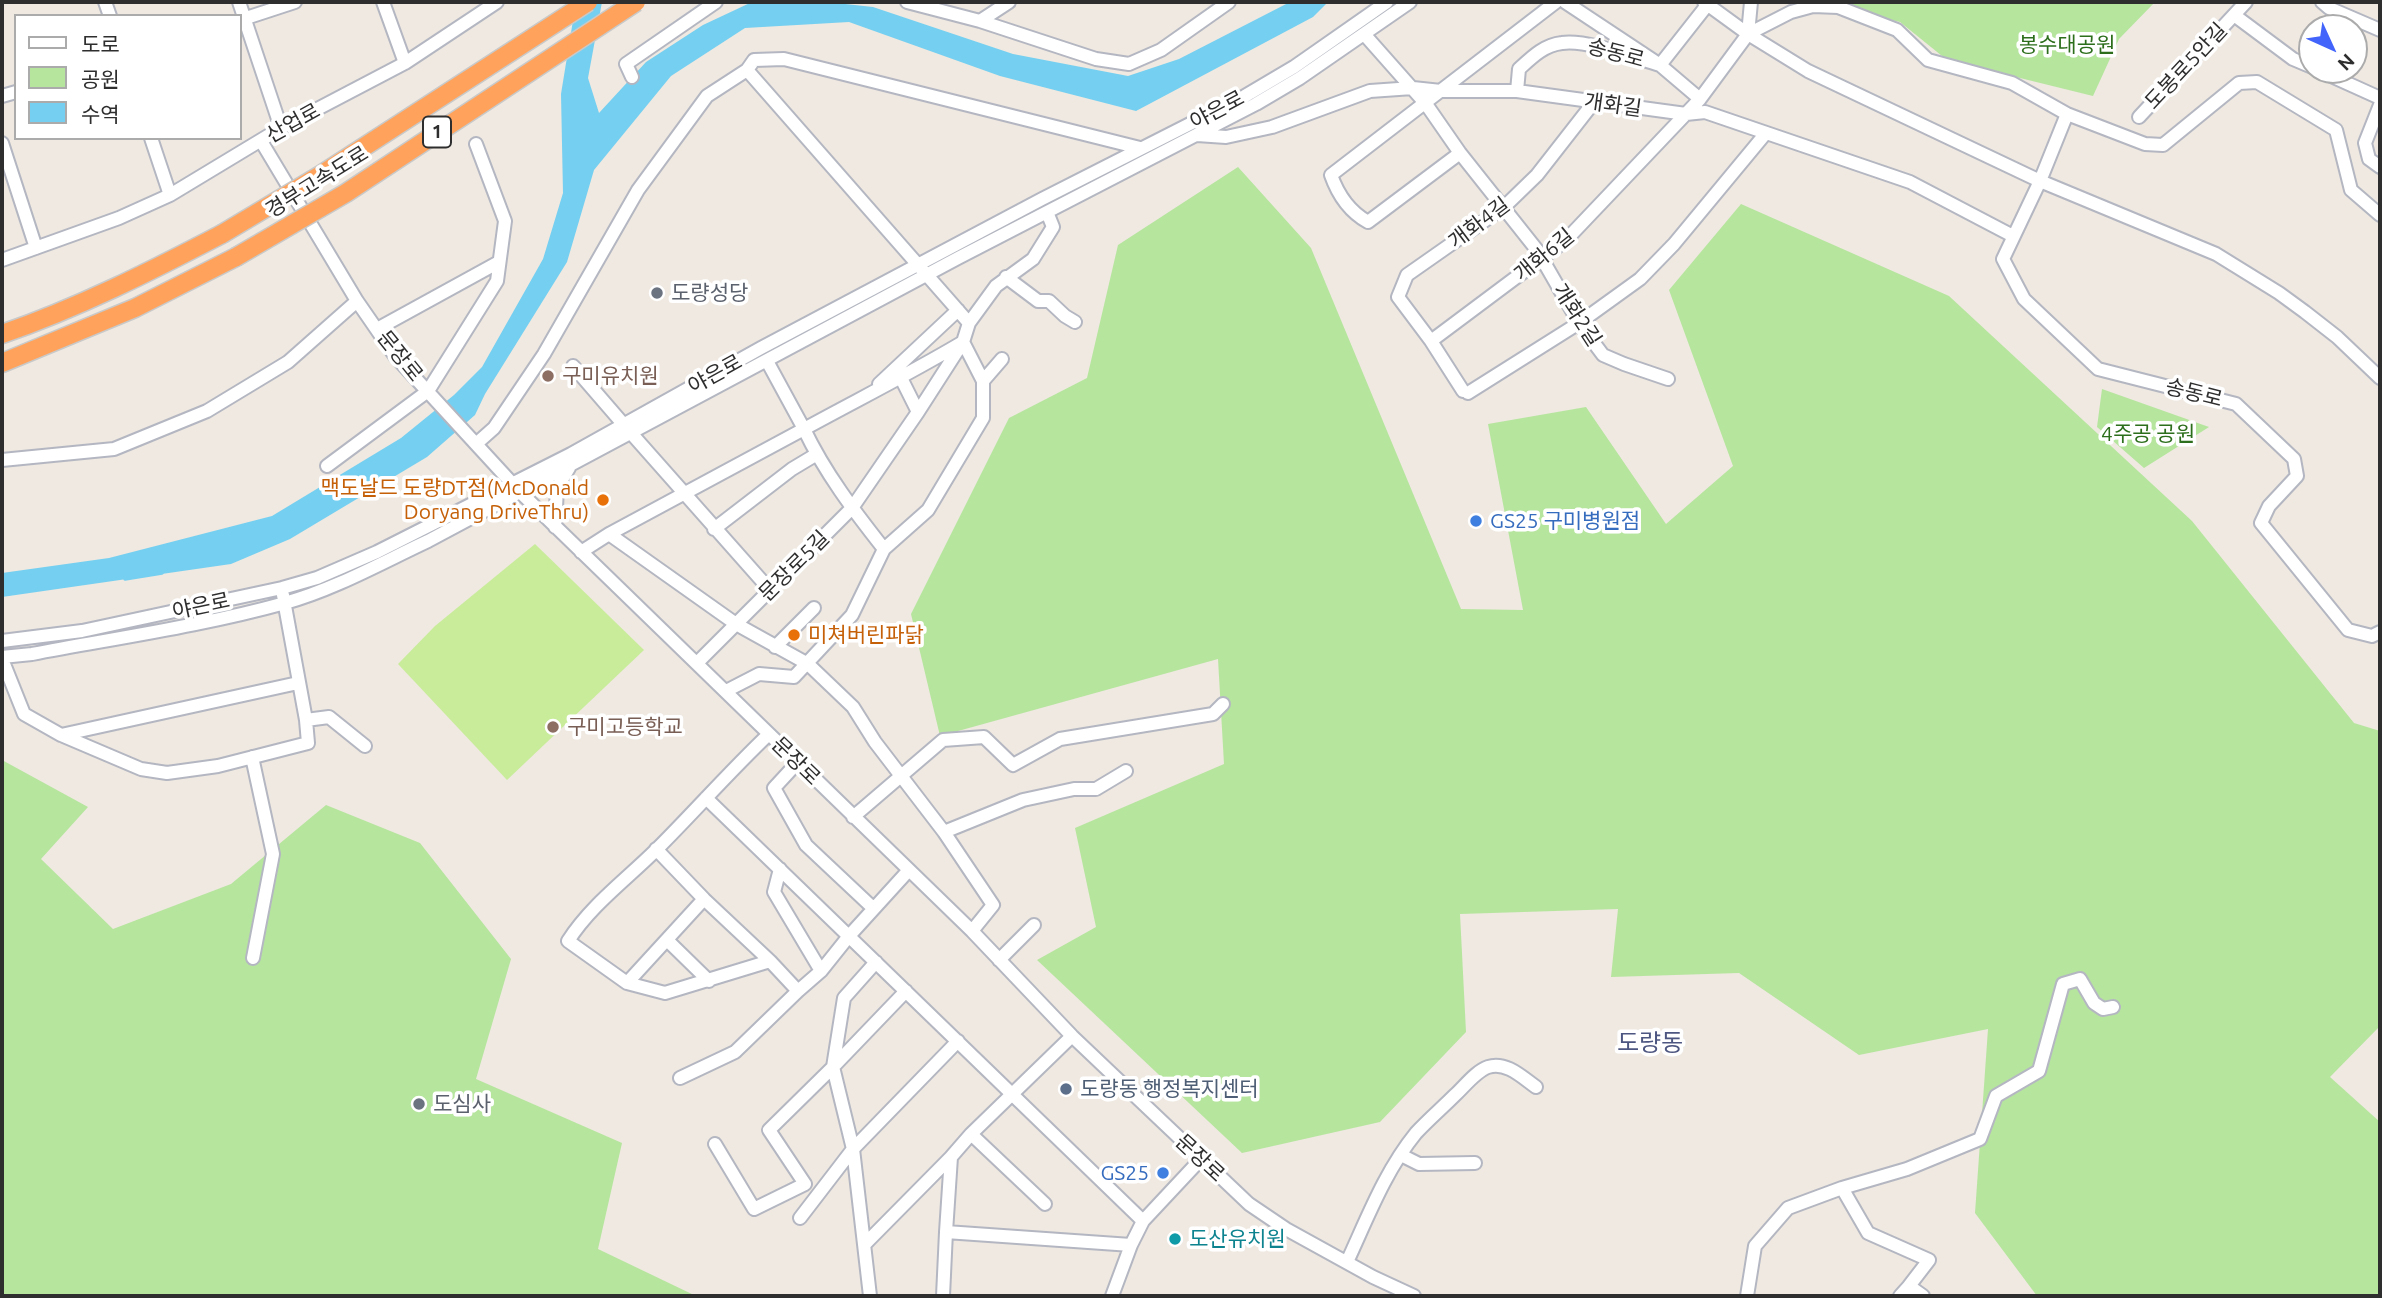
<!DOCTYPE html>
<html>
<head>
<meta charset="utf-8">
<style>
	body { margin:0 }
	#map { position:relative; width:2382px; height:1298px; overflow:hidden; background:#efe9e1; font-family:Ubuntu,"Noto Sans KR",sans-serif }
	canvas { display:block }
	.frame { position:absolute; inset:0; border:4px solid #2e2e2e; pointer-events:none }
	.legend { position:absolute; left:14px; top:14px; width:228px; height:126px; box-sizing:border-box; background:#fff; border:2px solid #ababab; margin:0; padding:9px 12px; list-style:none; font-size:21px; color:#2e2e2e }
	.legend li { display:flex; align-items:center; gap:14px; height:35px }
	.legend b { width:35px; border:2px solid #ababab }
	.north { position:absolute; left:2298px; top:14px; width:70px; height:70px; box-sizing:border-box; background:#fff; border:2px solid #ababab; border-radius:50%; rotate:135deg; font-size:19px; font-weight:700; line-height:28px; text-align:center; color:#2e2e2e }
	.north::after { content:''; display:block; margin:auto; width:24px; height:32px; background:#4264fb; clip-path:polygon(50% 0,100% 100%,50% 72%,0 100%) }
</style>
</head>
<body>
<div id="map">
<canvas width="2382" height="1298"></canvas>
<div class="frame"></div>
<ul class="legend">
<li><b style="height:9px;background:#fff"></b>도로</li>
<li><b style="height:19px;background:#b6e59e"></b>공원</li>
<li><b style="height:19px;background:#75cff0"></b>수역</li>
</ul>
<div class="north">N</div>
</div>
<script>
const ctx = document.querySelector('canvas').getContext('2d');
ctx.lineJoin = 'round';
function fillPath(path, color) { ctx.fillStyle = color; ctx.fill(path, 'evenodd'); }
function stroke(path, color, width, dash) { ctx.strokeStyle = color; ctx.lineWidth = width; ctx.lineCap = dash ? 'butt' : 'round'; ctx.setLineDash(dash || []); ctx.stroke(path); }
function write(font, color, halo, rows, align = 'center') {
  ctx.font = font + ' Ubuntu,"Noto Sans KR",sans-serif'; ctx.lineWidth = 7; ctx.setLineDash([]); ctx.textBaseline = 'middle'; ctx.strokeStyle = halo; ctx.fillStyle = color; for (const [text, x, y, turn = 0] of rows) {
    ctx.save(); ctx.translate(x, y); ctx.rotate((+turn || 0) * Math.PI / 180); ctx.textAlign = isNaN(turn) ? turn : align; if (halo) ctx.strokeText(text, 0, 0); ctx.fillText(text, 0, 0); ctx.restore();
  }
}
fillPath(new Path2D(`
	M1818 2H2155L2119 39 2093 96 1947 60 1900 22Z
	M1238 167 1311 248 1461 609 1523 610 1488 424 1586 407 1666 524 1733 466 1669 290 1741 204 1949 296 2192 521 2354 723 2380 731V1026L2330 1077 2380 1122V1296H2037L1975 1213 1988 1029 1859 1055 1739 973 1611 977 1618 909 1460 914 1466 1032 1380 1122 1242 1153 1037 960 1096 927 1075 828 1224 764 1218 659 940 736 911 614 1009 418 1087 378 1118 245Z
	M2102 389 2209 427 2144 468 2097 427Z
	M2 760 88 807 41 859 113 929 231 884 326 805 420 843 511 959 476 1079 622 1143 598 1249 696 1296H2Z`), '#b6e59e');
fillPath(new Path2D(`
	M535 544 644 650 507 780 398 664 435 626Z`), '#c9ec9a');
fillPath(new Path2D(`
	M576 2H602L588 78 599 113 646 62 703 25 752 2H827L873 7 1013 54 1128 76 1179 59 1290 2H1328L1313 17 1136 111 1000 76 849 22 745 28 671 76 594 170 567 262 485 394 475 415 427 457 290 539 231 564 2 597V573L109 558 272 516 401 438 454 395 482 367 543 259 563 193 561 94Z`), '#75cff0');
stroke(new Path2D(`
	M125 579 162 573`), '#75cff0', 3.5);
const minor = new Path2D(`
	M105 2 110 16
	M239 2 281 128
	M383 2 405 63
	M907 2 980 21 1096 59 1129 64 1161 50 1229 2
	M1565 2 1660 65 1700 99
	M1704 2 1748 34 1808 71 2040 181 2216 254 2279 293 2305 312 2337 337 2380 378
	M2322 2 2329 8 2380 30
	M2234 15 2293 59 2312 67
	M240 20 295 2
	M980 21 1009 2
	M1364 34 1426 104 1460 153 1537 250 1579 323 1603 355 1624 364 1668 379
	M1748 34 1751 2
	M747 70 969 323
	M2318 70 2380 98
	M632 77 626 64 716 2
	M1517 91 1519 69C1532 57 1544 45 1562 43 1586 39 1635 58 1660 65L1708 4
	M2 96 16 92
	M2380 105 2365 143 2369 159 2380 167
	M2067 114 2040 181 2003 259 2024 299 2098 369 2236 404 2294 459 2297 476 2269 506 2261 523 2348 630 2372 636 2380 632
	M2139 117 2246 2
	M1197 135 1226 137 1272 127 1370 91 1413 88 1441 91H1517L1686 114 1705 112 1910 182 2013 236
	M151 138 170 195
	M261 141 357 301 395 356 520 492 972 931 1072 1036 1249 1204 1286 1229 1373 1277 1414 1296
	M2 143 36 248
	M1460 153 1368 222C1350 212 1338 195 1331 175L1556 2
	M2 260 119 218 170 195 281 128 405 63 497 2
	M1006 277 1038 301H1049L1065 316 1075 322
	M377 329 499 262
	M1431 341 1398 297 1407 275 1504 207 1537 175 1594 102
	M573 366 624 425
	M901 378 918 412 963 342 969 323 996 286 1033 259 1053 227 1047 212
	M983 381 1002 359
	M879 384 958 310
	M1463 391 1431 341 1566 240 1700 99 1748 34 1791 12 1813 6 1838 7 1897 30 1928 60 2012 83 2067 114 2145 144 2163 145 2239 83 2257 82 2336 130 2351 190 2380 215
	M1468 393 1579 323 1640 279 1674 244 1766 133
	M631 433 770 590
	M476 444 494 428 544 354 638 190 707 96 747 70 754 60 784 59 1140 148
	M2 460 114 449 207 411 288 362 357 301
	M327 466 428 391 497 281 505 221 476 144
	M555 527 557 488 569 468
	M714 529 792 469 817 454
	M609 534 804 429 767 361
	M581 552 609 534 736 624 808 664 853 707 875 742 944 832 993 905 972 931
	M2 641 82 631 282 588 317 578 377 552 571 454 761 348 1042 199 1245 96 1294 67 1387 2
	M775 647 814 608
	M2 657 32 654C116 638 202 626 285 603 335 589 381 563 428 541L958 258 1256 104 1300 78 1410 2
	M2 659 24 714 61 735 141 769 167 773 218 766 308 743 306 720 283 595
	M697 663 852 508 918 412
	M726 691 759 674 794 677 852 615 884 549 928 510 983 418V381L963 342C911 373 857 400 804 429 825 473 854 511 884 549
	M306 720 329 717 365 746
	M61 735 298 683
	M252 757 273 854 253 958
	M798 762 774 788 806 845 873 908
	M706 798 1143 1221
	M853 817 943 740 984 737 1013 765 1060 739 1213 714 1223 704
	M944 832 1023 800 1074 789H1096L1126 771
	M656 849 704 899 770 961 665 993 627 983 568 941C591 905 627 879 657 849 695 811 730 771 769 734
	M780 869 774 892 821 971
	M667 940 709 981
	M999 960 1034 925
	M770 961 798 991 821 971 849 936 909 870
	M627 983 704 899
	M906 991 833 1067 853 1149 958 1041
	M1072 1036 971 1134 951 1157 946 1232 1131 1245
	M680 1078 735 1052 798 991
	M971 1134 1045 1204
	M715 1144 754 1209 805 1184 769 1130 833 1067 844 998 876 962
	M853 1149 870 1296
	M1401 1155 1419 1164 1475 1163
	M1842 1188 1907 1169 1980 1139 1996 1096 2039 1071 2063 984 2080 979 2094 1003 2103 1009 2113 1007
	M800 1218 853 1149
	M865 1244 951 1157
	M1347 1262C1367 1219 1385 1171 1416 1133 1428 1120 1442 1108 1455 1095 1464 1087 1476 1071 1488 1067 1506 1061 1522 1077 1536 1087
	M943 1296 946 1232
	M1112 1296 1131 1245 1143 1221 1201 1159
	M1747 1296 1755 1246 1788 1208 1842 1188 1868 1233 1929 1260 1909 1286
	M1900 1296 1909 1286 1923 1296`);
const highway = new Path2D(`
	M2 334C78 308 151 271 222 234
	M2 363 135 308 236 257`);
stroke(minor, '#b4b7c1', 16);
stroke(highway, '#c9c9c9', 21);
stroke(minor, '#fff', 12);
stroke(highway, '#ffa35c', 18);
const highwayBridge = new Path2D(`
	M222 234 319 176 588 2
	M236 257 346 193 636 2`);
stroke(highwayBridge, '#c9c9c9', 21, []);
stroke(highwayBridge, '#ffa35c', 18);
for (const [x, y, r, color] of [
	[657,293,7,"#6b7280"],
	[548,376,7,"#8d6e63"],
	[603,500,7,"#e8710a"],
	[1476,521,7,"#3f7fe0"],
	[794,635,7,"#e8710a"],
	[553,727,7,"#8d6e63"],
	[1066,1089,7,"#5c6f8a"],
	[419,1104,7,"#6b7280"],
	[1163,1173,7,"#3f7fe0"],
	[1175,1239,7,"#0f9aa8"]
]) { const dot = new Path2D(); dot.arc(x, y, r, 0, 2 * Math.PI); ctx.fillStyle = color; ctx.fill(dot); stroke(dot, '#fff', 2.5); }
for (const [x, y, w] of [
	[437,132,28]
]) { const box = new Path2D(); box.roundRect(x - w / 2, y - 15.5, w, 31, 5); ctx.fillStyle = '#fff'; ctx.fill(box); stroke(box, '#2e2e2e', 2); }
write('bold 19px', '#2e2e2e', null, [
	["1",437,132]
]);
write('21px', '#2c6e1b', '#fff', [
	["봉수대공원",2067,45],
	["4주공 공원",2148,434]
]);
write('21px', '#2e2e2e', '#fff', [
	["송동로",1616,53,15],
	["도봉로5안길",2186,66,-47],
	["개화길",1613,105,8],
	["야은로",1217,110,-28],
	["산업로",293,123,-29],
	["경부고속도로",317,182,-32],
	["개화4길",1479,223,-37],
	["개화6길",1544,255,-39],
	["개화2길",1577,315,57],
	["문장로",400,356,51],
	["야은로",715,374,-29],
	["송동로",2194,393,14],
	["문장로5길",794,566,-45],
	["야은로",201,606,-12],
	["문장로",796,761,44],
	["문장로",1200,1158,43]
]);
write('21px', '#5b616d', '#fff', [
	["도량성당",671,293],
	["도심사",433,1104]
], 'left');
write('21px', '#785e54', '#fff', [
	["구미유치원",562,376],
	["구미고등학교",567,727]
], 'left');
write('21px', '#c56008', '#fff', [
	["맥도날드 도량DT점(McDonald",589,488],
	["Doryang DriveThru)",589,512],
	["미쳐버린파닭",808,635,"left"]
], 'right');
write('21px', '#366cbe', '#fff', [
	["GS25 구미병원점",1490,521],
	["GS25",1149,1173,"right"]
], 'left');
write('21px', '#4e5e75', '#fff', [
	["도량동 행정복지센터",1080,1089]
], 'left');
write('21px', '#0d838f', '#fff', [
	["도산유치원",1189,1239]
], 'left');
write('24px', '#4d5680', '#fff', [
	["도량동",1650,1043]
]);
</script>
</body>
</html>
